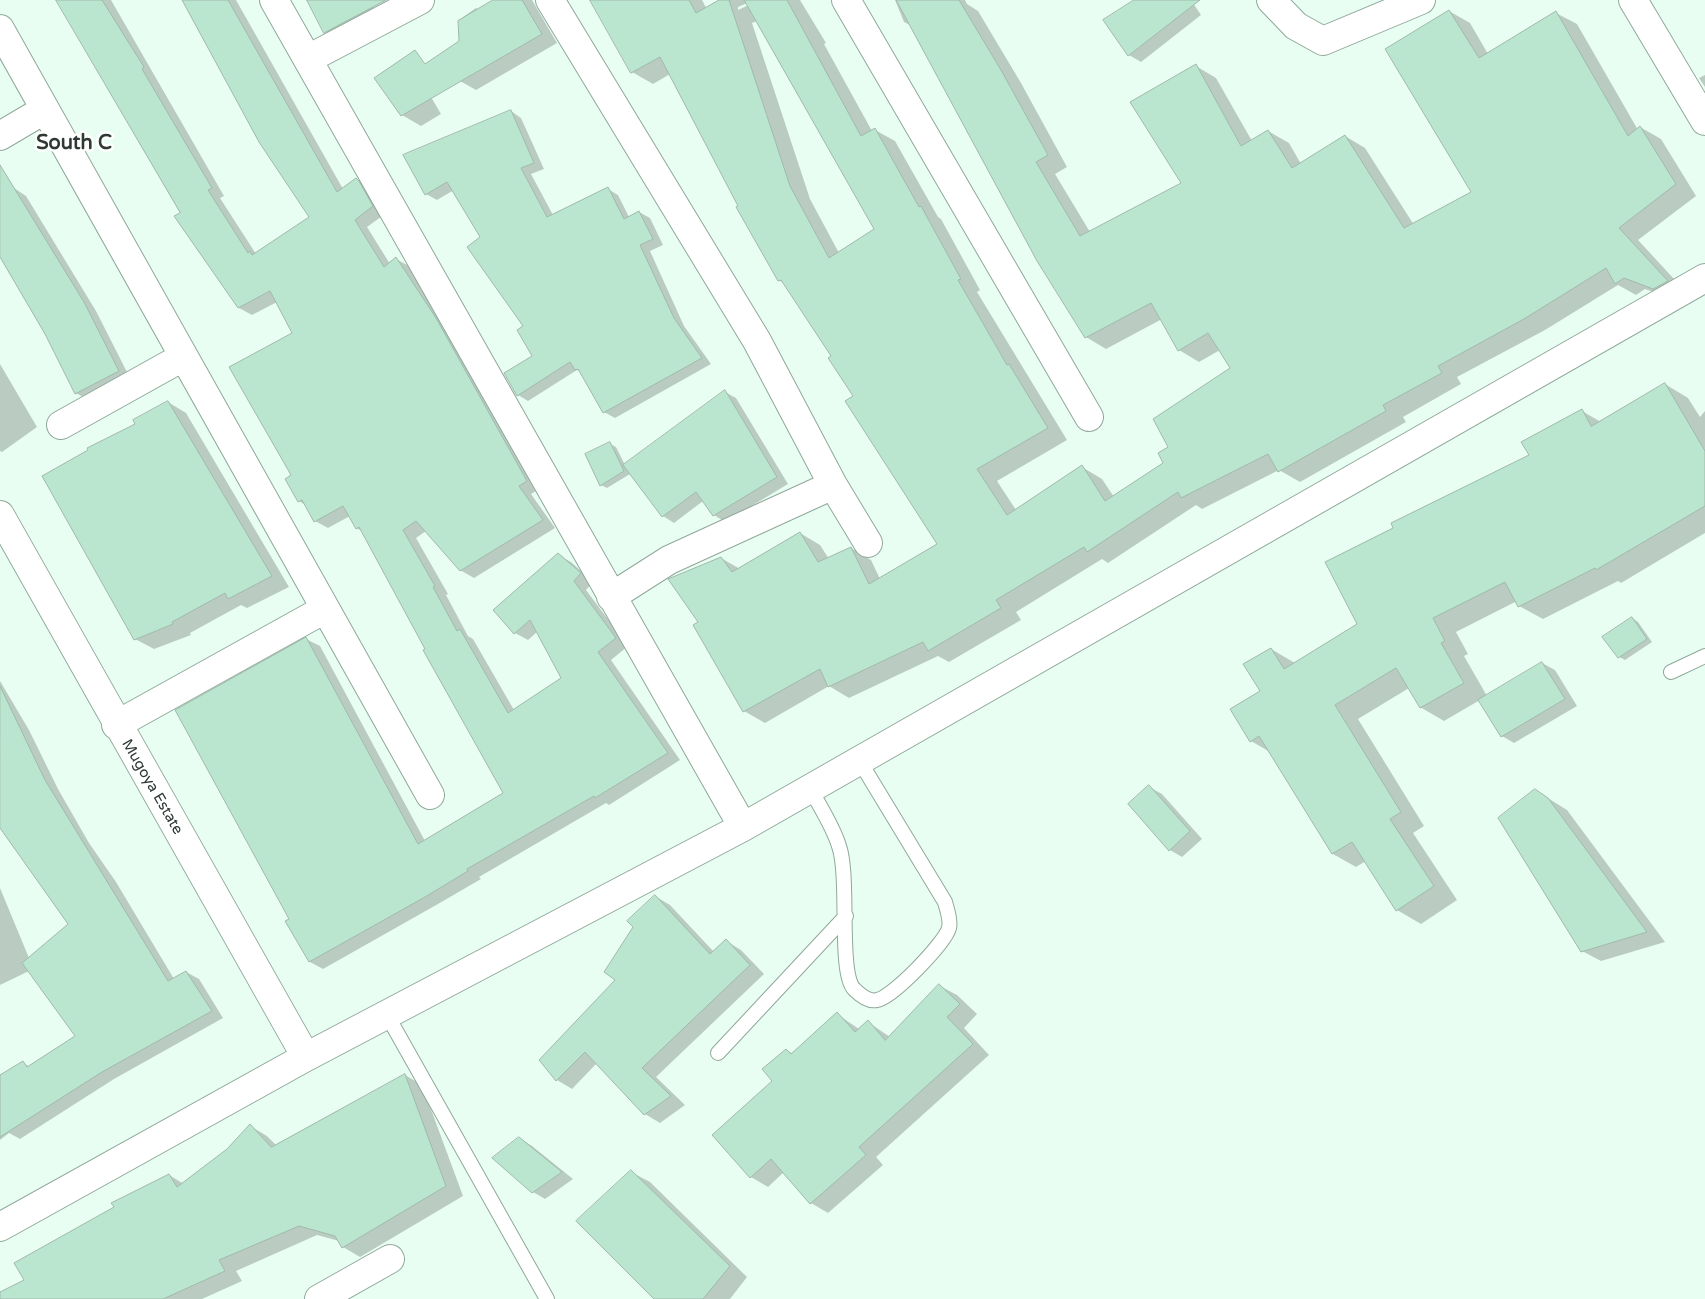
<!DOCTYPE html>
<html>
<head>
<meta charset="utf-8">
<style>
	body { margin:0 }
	canvas { display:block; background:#e9fef3 }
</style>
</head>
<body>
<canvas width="1705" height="1299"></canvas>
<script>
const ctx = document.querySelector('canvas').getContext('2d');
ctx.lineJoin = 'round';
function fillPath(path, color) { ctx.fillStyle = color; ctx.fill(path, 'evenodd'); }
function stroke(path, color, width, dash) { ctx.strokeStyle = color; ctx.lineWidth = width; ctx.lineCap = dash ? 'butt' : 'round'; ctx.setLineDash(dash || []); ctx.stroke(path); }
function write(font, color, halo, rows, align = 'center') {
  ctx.font = font + ' "Varela Round",sans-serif'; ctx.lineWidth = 5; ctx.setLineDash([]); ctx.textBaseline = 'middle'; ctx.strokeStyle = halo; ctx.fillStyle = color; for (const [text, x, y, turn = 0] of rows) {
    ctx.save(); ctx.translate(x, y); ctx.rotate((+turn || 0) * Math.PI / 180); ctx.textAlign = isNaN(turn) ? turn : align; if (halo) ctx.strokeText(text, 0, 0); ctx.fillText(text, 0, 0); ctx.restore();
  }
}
fillPath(new Path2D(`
	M57 0H111L224 196 220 198 256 254 311 218 183 0H236L343 189 357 180 370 187 385 214 367 227 390 264 396 259 409 266 539 489 531 494 555 528 474 578 460 570 426 531 416 538 448 594 446 595 468 636 473 639 514 710 563 678 537 632 528 640 515 633 558 555 571 562 593 582 586 590 628 646 611 660 680 760 609 805 606 803 479 877 481 879 438 904 323 969 310 962 290 919 306 639 320 646 425 841 505 794 362 531 356 528 350 516 328 528 315 521 307 506 299 501 293 476 294 333 277 302 252 315 239 308Z
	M307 0H369L379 17 337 39 325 32Z
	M496 0H532L557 43 476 90 460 81 459 20 476 8 479 10Z
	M601 0H702L710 15 718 0H800L826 43 824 44 872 131 875 130 895 141 938 217 941 219 980 290 977 292 1067 440 997 481 1016 510 1082 467 1102 479 1114 497 1165 464 1170 448 1231 369 1220 350 1199 362 1179 350 1162 319 1106 349 1086 337 912 26 904 22 895 0H965L967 4 978 11 1021 83 1067 167 1055 174 1090 232 1182 183 1196 66 1216 78 1252 141 1268 131 1289 143 1301 164 1345 136 1365 148 1414 225 1473 192 1449 11 1470 23 1488 54 1556 13 1577 24 1638 130 1640 127 1661 139 1696 196 1638 240 1687 293 1675 300 1645 289 1636 295 1618 285 1545 330 1457 377 1461 384 1403 417 1406 422 1300 482 1279 470 1202 509 1196 505 1108 563 1102 559 1016 612 1021 620 949 662 938 656 849 698 829 686 765 723 744 711 700 623 721 558 740 569 800 533 820 545 829 559 851 548 871 560 880 579 939 544 833 356 785 284 779 280 670 74 653 84 632 72 594 4ZM752 1 753 3 738 10V7ZM757 21 875 229 839 253 810 199 752 23Z
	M1136 0H1191L1201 15 1141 62 1129 55Z
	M417 73 441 114 421 126 402 115Z
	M1705 75V87L1699 78Z
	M511 111 521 118 544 169 531 174 553 215 608 189 618 195 629 217 639 212 650 218 663 245 650 251 684 326 711 364 615 418 604 412 581 372 577 370 528 401 518 395 534 356 525 326 482 238 454 190 437 200 426 194Z
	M14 188 26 196 96 311 130 378 88 400 76 393 46 333 0 255V197Z
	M0 364 37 427 2 452 0 451Z
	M1665 384 1688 398 1700 417 1705 411V533L1621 583 1618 581 1543 619 1519 606 1517 601 1456 632 1468 654 1464 656 1487 696 1542 663 1555 670 1577 706 1514 743 1502 736 1480 700 1444 721 1420 707 1409 688 1358 719 1424 826 1413 833 1457 900 1421 924 1397 910 1366 861 1356 867 1333 854 1270 752 1251 741 1232 710 1262 691 1271 649 1295 663 1358 624 1395 528 1530 455 1582 411 1601 422Z
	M725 392 736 398 788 484 725 522 714 515 703 501 674 523 663 516 630 474 607 488 601 485 610 444 616 447 625 465Z
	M168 402 186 413 289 587 247 608 241 605 190 633 191 635 154 649 135 639 137 425Z
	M1632 618 1638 622 1652 642 1625 660 1619 657Z
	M0 681 29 730 58 789 89 843 116 882 174 979 186 972 199 979 223 1018 114 1079 20 1139 9 1133 0 1140V1076L23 1063 30 1067 76 1036 29 971 0 985V888L29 958 69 924 0 827Z
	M1149 787 1162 794 1202 839 1182 857 1170 850Z
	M1535 790 1567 810 1665 942 1601 961 1582 951Z
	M655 896 670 905 714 952 726 941 741 950 764 974 656 1077 685 1105 660 1123 645 1114 597 1063 572 1089 557 1080 540 1060 617 980Z
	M940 986 957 995 977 1014 964 1028 989 1055 876 1157 883 1165 828 1213 811 1203 784 1172 768 1187 751 1177 774 1081 787 1050 793 1054 837 1014 859 1029 868 1022 890 1037Z
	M405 1075 422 1085 463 1196 360 1257 343 1247 339 1241 317 1235 236 1271 242 1281 202 1299H0V1294L26 1280 116 1208 169 1175 184 1184 228 1150 250 1126 267 1136 276 1145Z
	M519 1138 532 1146 573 1179 545 1199 533 1192Z
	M631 1172 650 1182 747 1277 730 1299H656Z`), '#0003');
const building = new Path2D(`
	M56 0H102L144 67 142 69 212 188 208 190 248 253 250 251 252 255 309 217 259 142 182 0H228L337 192 356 178 359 181 373 206 355 220 384 267 396 257 436 318 527 481 519 486 543 520 460 571 416 521 403 530 435 586 433 587 457 631 460 629 508 713 561 678 530 620 514 634 493 610 558 553 581 573 574 581 616 638 598 652 668 753 595 798 594 796 467 869 468 871 425 897 309 962 285 921 289 919 175 710 306 637 418 844 503 793 423 650 425 649 359 527 356 529 343 506 314 522 302 500 298 502 285 479 291 475 229 367 292 333 270 291 238 308 174 216 180 213Z
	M307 0H386L324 33Z
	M493 0H522L542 34 401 116 374 78 415 50 425 64 459 41 458 21Z
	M590 0H689L696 13 719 0H729L790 186 829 258 874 229 744 0H787L861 136 875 128 919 207 921 206 961 279 958 280 1007 365 1009 364 1048 428 977 469 1007 515 1082 465 1105 501 1163 463 1158 453 1168 447 1153 419 1230 368 1208 333 1178 351 1151 303 1085 338 1037 261 896 0H959L1001 70 1048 155 1036 162 1080 236 1181 183 1130 102 1196 64 1241 146 1268 130 1292 168 1345 135 1404 228 1471 192 1385 49 1449 10 1479 58 1556 11 1628 136 1640 126 1676 184 1619 228 1668 281 1653 289 1624 278 1615 284 1606 268 1524 319 1438 366 1442 373 1383 405 1386 411 1278 472 1268 454 1181 498 1178 492 1087 552 1084 547 996 600 1001 608 928 651 923 642 828 687 820 669 743 712 693 625 698 622 668 579 721 557 732 572 800 532 818 562 851 547 869 584 937 544 845 401 853 396 828 358 831 356 781 280 778 281 736 207 738 206 660 57 631 73Z
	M1134 0H1200L1128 56 1103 20Z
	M511 110 534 163 521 168 547 217 608 187 624 219 639 211 653 239 640 245 674 318 702 358 603 413 578 369 575 370 570 362 517 396 504 373 532 356 517 330 523 326 467 247 480 237 447 182 425 195 403 155Z
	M0 165 84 302 119 371 75 394 45 334 0 257Z
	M1665 383 1705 451V506L1596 570 1595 568 1518 607 1505 582 1433 618 1445 641 1441 643 1464 683 1420 708 1396 668 1335 705 1401 812 1390 819 1434 886 1396 911 1352 842 1332 854 1259 736 1250 742 1230 709 1260 691 1243 664 1271 648 1284 669 1357 624 1325 562 1393 528 1391 523 1529 455 1521 442 1582 409 1591 426Z
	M725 390 777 477 713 516 696 492 662 517 623 465Z
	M168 401 272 576 228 599 225 593 172 622 173 624 134 640 42 476 88 450 87 448 135 424 133 420Z
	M610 442 624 471 600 486 585 454Z
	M1632 617 1647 639 1618 658 1602 637Z
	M1542 662 1565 699 1501 737 1478 700Z
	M0 686 45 780 168 981 186 971 212 1011 102 1072 0 1137V1075L23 1061 27 1067 75 1036 22 963 68 924 0 828Z
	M1149 785 1190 831 1169 851 1128 804Z
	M1535 789 1548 798 1647 932 1581 952 1498 818Z
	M655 895 710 954 726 939 750 965 642 1068 671 1096 644 1115 585 1052 556 1081 539 1060 615 980 604 972 633 927 627 921Z
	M939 984 960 1004 947 1017 973 1044 859 1147 866 1155 810 1204 771 1159 750 1178 712 1135 772 1081 762 1069 786 1049 791 1054 837 1012 855 1032 868 1020 885 1040Z
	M405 1074 446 1186 342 1248 335 1236 299 1226 219 1260 225 1271 163 1299H0V1292L24 1280 14 1263 114 1207 111 1203 169 1174 177 1187 227 1149 250 1124 271 1147Z
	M519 1137 562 1172 532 1193 492 1158Z
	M631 1170 730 1266 703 1299H654L576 1221Z`);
fillPath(building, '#bae5ce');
stroke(building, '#a0b9ab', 1);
const service = new Path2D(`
	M1671 672 1705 656
	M810 788C820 807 833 826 839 846 850 877 838 972 854 989 860 995 869 1002 877 1000 892 998 945 943 949 928 951 919 947 910 945 902L859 760
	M387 1015 547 1299
	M718 1053 846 916`);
const minor = new Path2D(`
	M274 0 743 827
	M550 0 757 341 833 485 868 543
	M846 0 1089 417
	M1271 0 1296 26 1323 41 1421 0
	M1633 0 1705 121
	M0 29 430 795
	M308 59 420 0
	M0 136 44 110
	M61 425 183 357
	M0 515 306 1057
	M611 597 669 560 833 485
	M116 725 325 609
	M0 1227 306 1057 743 827 1705 278
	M319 1299 390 1259`);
stroke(service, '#90a89b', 16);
stroke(minor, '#90a89b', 30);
stroke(service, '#fff', 14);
stroke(minor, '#fff', 28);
write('15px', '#2f3934', '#fff', [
	["Mugoya Estate",152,787,60]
]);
write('bold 20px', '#2f3934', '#fff', [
	["South C",74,144]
]);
</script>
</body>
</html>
